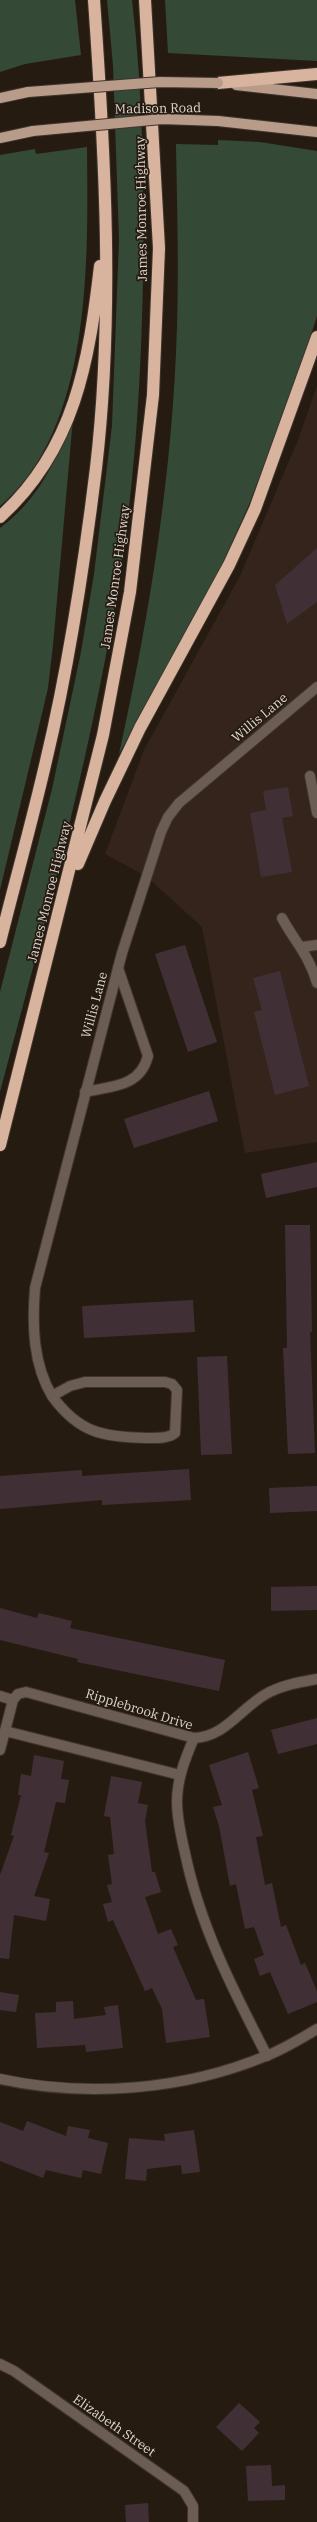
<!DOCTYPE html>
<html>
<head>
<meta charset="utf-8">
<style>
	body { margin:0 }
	canvas { display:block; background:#261b11 }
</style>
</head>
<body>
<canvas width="317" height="2522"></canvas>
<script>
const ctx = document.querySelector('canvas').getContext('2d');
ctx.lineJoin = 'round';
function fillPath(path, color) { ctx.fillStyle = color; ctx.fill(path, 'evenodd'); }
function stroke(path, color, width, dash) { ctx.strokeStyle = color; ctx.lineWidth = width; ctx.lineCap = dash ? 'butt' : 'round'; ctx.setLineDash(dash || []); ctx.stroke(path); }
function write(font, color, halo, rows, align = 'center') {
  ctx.font = font + ' "IBM Plex Serif",serif'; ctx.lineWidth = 3.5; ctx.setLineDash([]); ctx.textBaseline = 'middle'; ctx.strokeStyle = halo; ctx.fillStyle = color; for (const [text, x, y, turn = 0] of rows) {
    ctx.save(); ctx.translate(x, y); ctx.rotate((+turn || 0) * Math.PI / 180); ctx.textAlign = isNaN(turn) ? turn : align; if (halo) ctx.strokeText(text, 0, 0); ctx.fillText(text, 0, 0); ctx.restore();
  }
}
fillPath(new Path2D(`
	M317 386V1142L245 1153 202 927 146 876 105 854 144 750 240 576 298 440Z`), '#34241c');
fillPath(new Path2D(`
	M0 0H75L81 55 25 64 0 72Z
	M107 0H132C143 92 144 185 143 278 141 387 134 497 115 605 87 769 43 931 0 1092V992L52 789 81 652 94 574 112 426 119 239 113 65Z
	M165 0H317V61L168 53Z
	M218 140 260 142 317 151V316L302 363 250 502 209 594 119 754C150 614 173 469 177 326 179 265 177 204 176 144L218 145Z
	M87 147C88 257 93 428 0 506V155L35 149 36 154Z
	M73 418 53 645 48 688 0 890V528C39 499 55 462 73 418Z`), '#344936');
fillPath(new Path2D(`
	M317 548V602L287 624 275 585Z
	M288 787 293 816 282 818 292 872 261 877 250 813 266 810 263 791Z
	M185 945 217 1042 188 1052 155 954Z
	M280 971 309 1086 275 1095 254 1012 262 1010 253 978Z
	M209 1091 218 1121 134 1148 124 1119Z
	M317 1162V1187L266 1198 261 1174Z
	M285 1225H310L312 1332H310L315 1453 288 1454 283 1348H287Z
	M193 1300 195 1332 84 1338 82 1306Z
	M227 1356 232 1454 201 1455 197 1357Z
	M189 1469 191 1500 102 1505V1500L0 1509V1476L82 1470V1476Z
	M317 1486V1511L270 1513 269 1488Z
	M317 1586V1610L271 1611V1587Z
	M0 1608 37 1618 39 1613 72 1621 70 1628 225 1660 219 1691 77 1662 78 1659 0 1640Z
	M317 1718V1744L278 1754 271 1730Z
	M248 1752 259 1788 252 1790 263 1836 256 1837 265 1885 272 1883 281 1927 286 1925 301 1965 305 1963 317 1991V2002L288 2014 270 1972 260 1976 254 1959 264 1955 254 1927 245 1929 236 1884 230 1886 219 1826 213 1807 222 1805 209 1765Z
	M34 1755 64 1761 61 1779 69 1780 65 1803 56 1802 44 1852 49 1853 34 1896 50 1899 46 1921 14 1915 9 1959 0 1958V1875L14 1836 11 1835 21 1795H18L21 1774 31 1776Z
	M111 1776 142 1782 138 1803 148 1805 145 1821 152 1872H155L161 1892 145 1897 158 1934 171 1929 178 1945 173 1947 196 2000 204 1999 210 2037 166 2043 162 2009 152 1988 145 1991 113 1920 108 1922 103 1904 112 1902 107 1885 112 1884 108 1855 114 1854 110 1817 104 1816Z
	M0 1992 19 1995 16 2012 0 2010Z
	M73 2001 74 2019 106 2015 104 2007 118 2005 123 2048 86 2052 85 2045 37 2048 35 2013 56 2012V2002Z
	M27 2121 66 2136 68 2126 90 2130 88 2138 108 2143 101 2174 83 2170 81 2178 46 2170 43 2178 0 2161V2122L23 2131Z
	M194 2130 200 2172 182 2174 181 2165 147 2169 146 2181 125 2179 129 2138 165 2141 164 2134Z
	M239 2403 260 2422 254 2428 259 2433 242 2451 216 2427Z
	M271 2465 272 2486 285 2485V2500L248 2501 246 2466Z
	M148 2503 149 2522H126L125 2505Z`), '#403035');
const service = new Path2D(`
	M310 776 317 813
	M282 918C295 942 309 955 317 983
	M302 947 317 945
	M85 1092C112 1086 140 1087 148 1056L118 968
	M5 1731 180 1775`);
const minor = new Path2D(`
	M85 1382H165L172 1384 177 1390 175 1433C168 1439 155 1438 146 1438 103 1437 79 1433 52 1396L70 1386Z
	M52 1396C33 1364 32 1325 35 1288L122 953 161 832 168 817 179 803 317 687
	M0 1696 13 1700
	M194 1738C185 1759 177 1779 177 1802 177 1819 181 1836 185 1853 200 1926 233 1990 267 2056
	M0 1750 13 1700 18 1694 26 1692 194 1738C225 1737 241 1708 266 1694 282 1685 300 1682 317 1679
	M0 2079C87 2098 184 2090 266 2056 284 2049 300 2039 317 2029
	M0 2364 14 2371 184 2491 193 2506V2522`);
const primary = new Path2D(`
	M236 85 317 94
	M0 98 28 92
	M218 121 317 132
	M0 138 33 131`);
const motorway = new Path2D(`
	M218 83 317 74
	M0 517C75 449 89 361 100 266
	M78 864 105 801 140 728 229 565 255 509 317 337
	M0 942C15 882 32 822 46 761 69 665 84 566 96 468 114 313 105 156 94 0
	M0 1145 103 735 130 592 153 395 159 248 145 0`);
stroke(service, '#40352c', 12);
stroke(minor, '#40352c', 12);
stroke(primary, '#40352c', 12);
stroke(motorway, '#40352c', 14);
stroke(service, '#6b5c54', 10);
stroke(minor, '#6b5c54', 10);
stroke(primary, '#b99b8a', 10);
stroke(motorway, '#d8b49f', 12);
const primaryBridge = new Path2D(`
	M28 92 160 82 218 83
	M33 131 162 119 218 121`);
stroke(primaryBridge, '#40352c', 12, []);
stroke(primaryBridge, '#b99b8a', 10);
write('13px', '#ded6cf', '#261b11', [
	["Madison Road",158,109,-1],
	["James Monroe Highway",142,209,-91],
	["James Monroe Highway",116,577,-82],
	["Willis Lane",260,718,-40],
	["James Monroe Highway",50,892,-76],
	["Willis Lane",95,1005,-75],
	["Ripplebrook Drive",139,1710,17],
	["Elizabeth Street",114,2426,35]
]);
</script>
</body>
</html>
